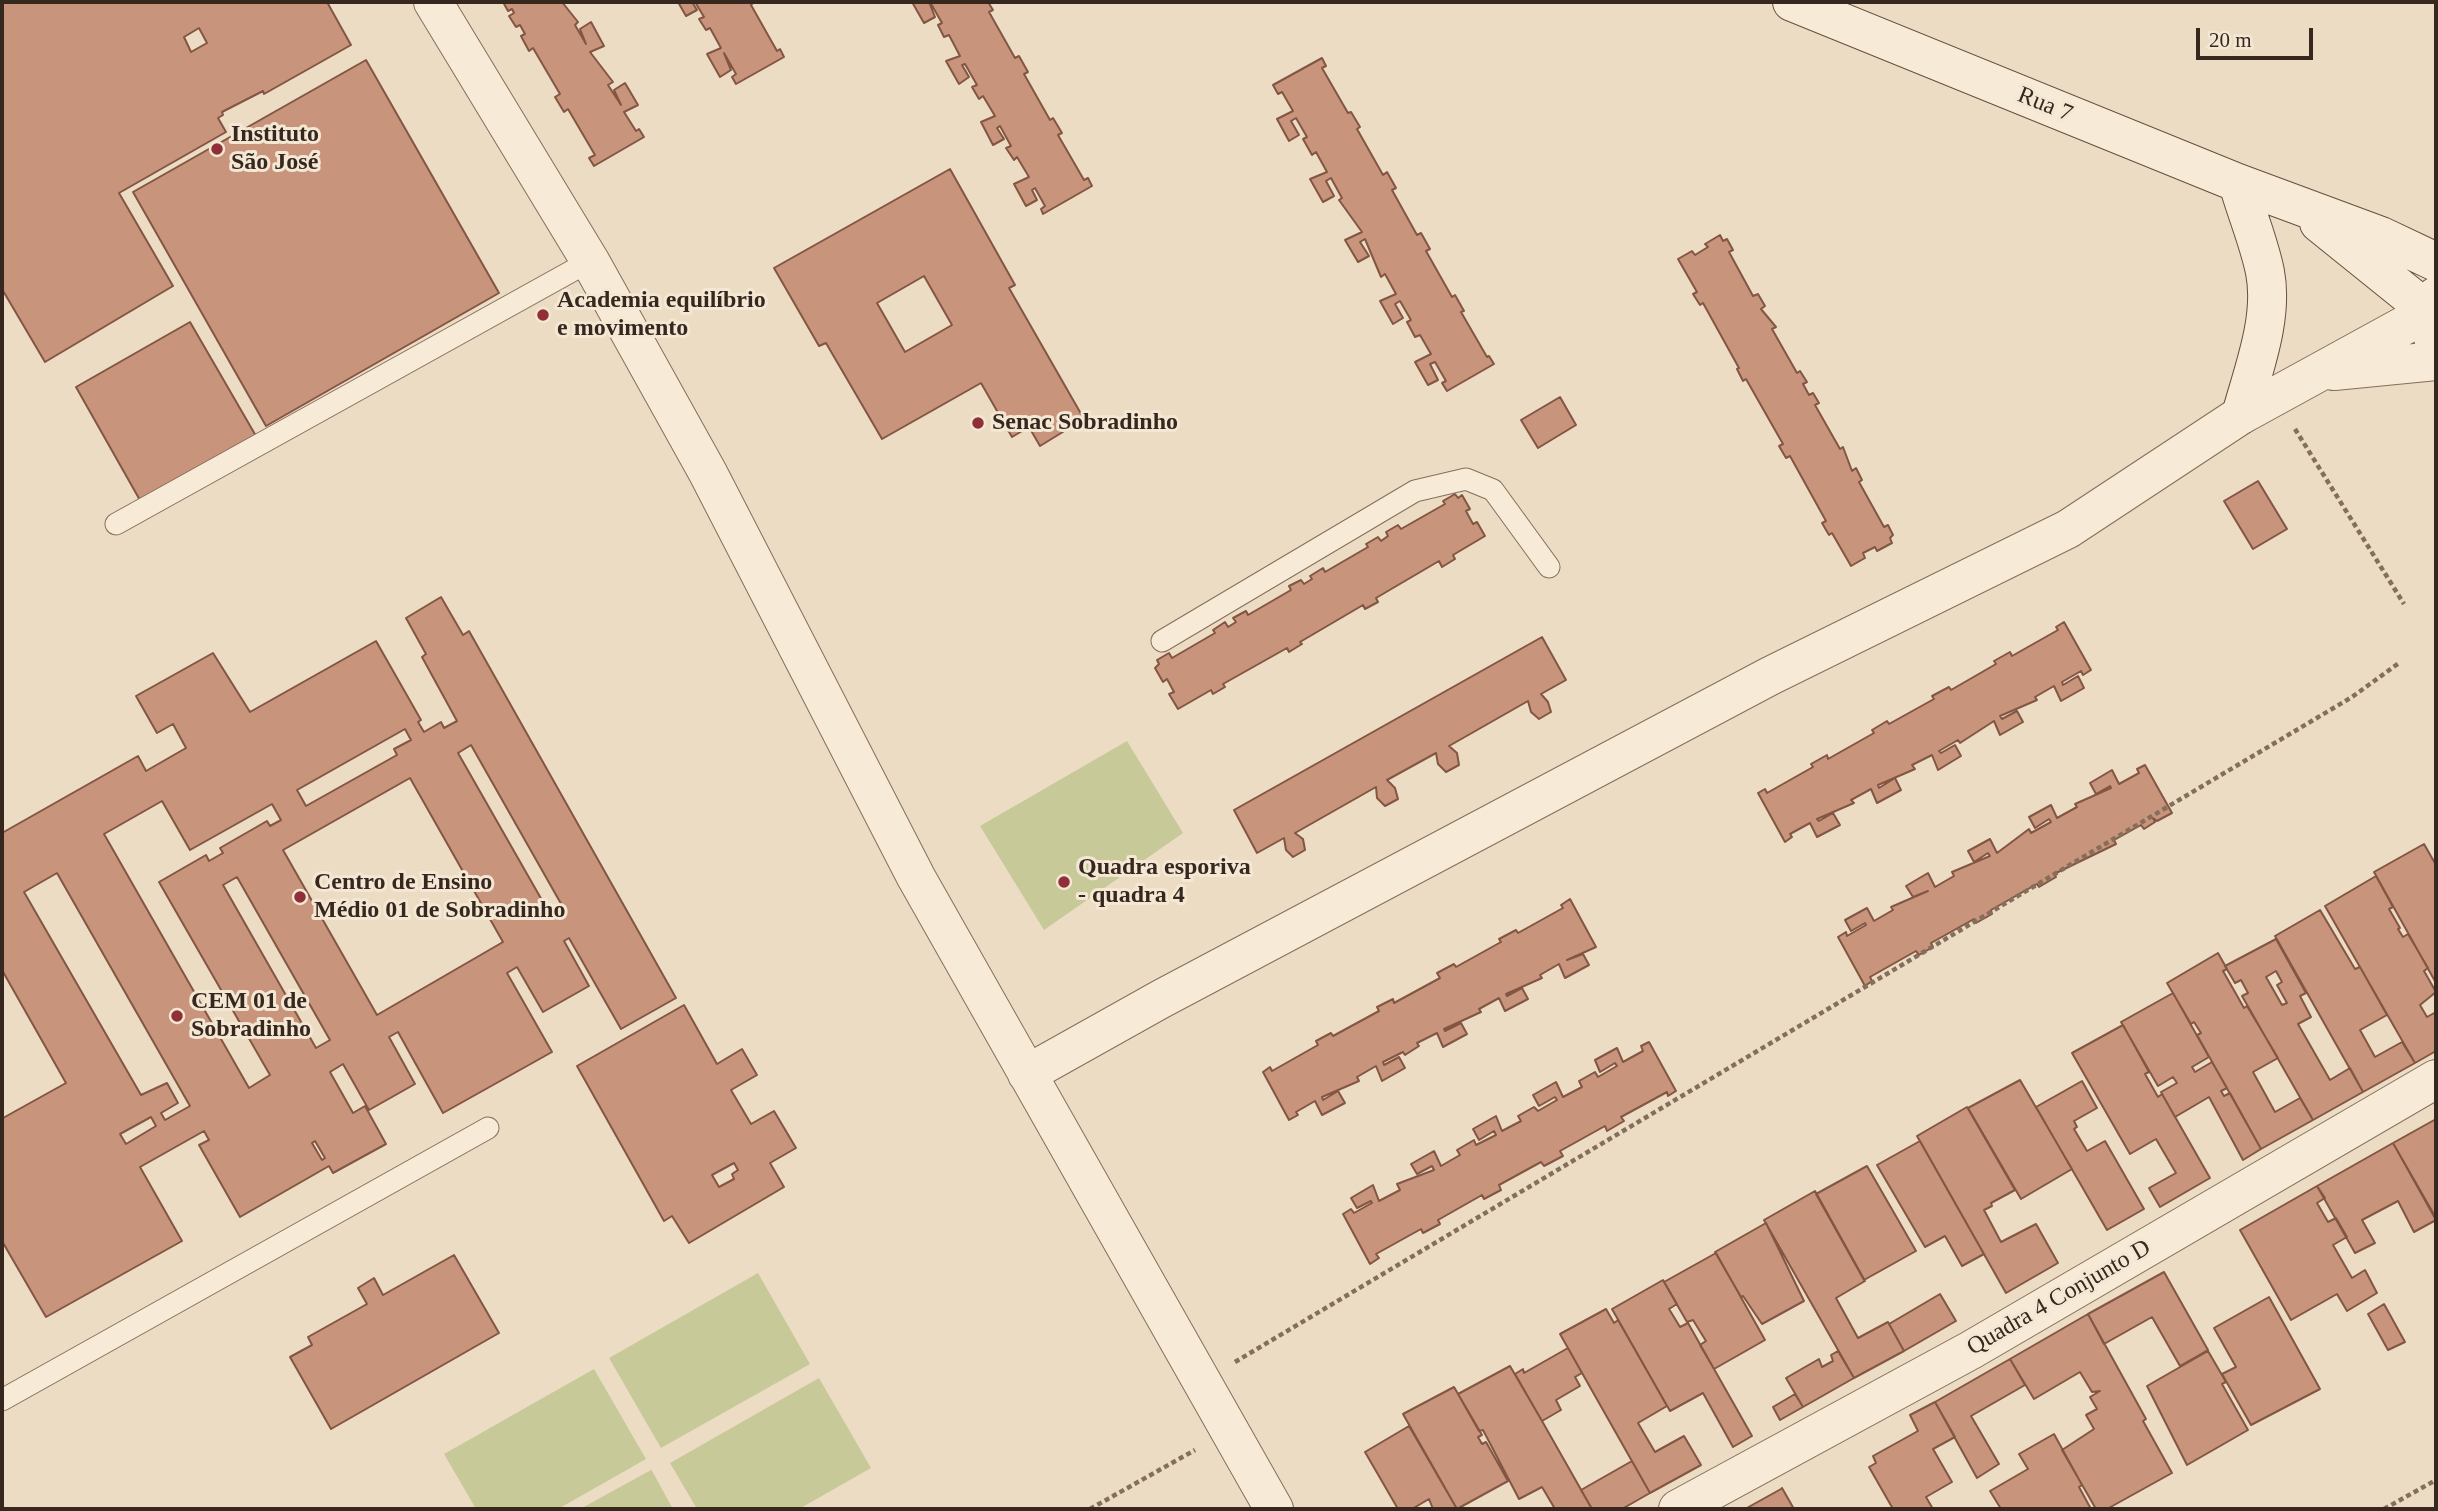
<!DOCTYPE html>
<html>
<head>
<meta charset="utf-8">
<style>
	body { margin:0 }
	#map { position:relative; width:2438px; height:1511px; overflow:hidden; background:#ecdcc4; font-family:Georgia,serif }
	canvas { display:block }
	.frame { position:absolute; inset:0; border:4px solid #36281f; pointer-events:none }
	.scale { position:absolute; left:2196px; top:28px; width:117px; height:32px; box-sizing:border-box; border:4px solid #36281f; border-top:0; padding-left:9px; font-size:21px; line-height:24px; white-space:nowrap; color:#36281f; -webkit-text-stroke:5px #f4e7d3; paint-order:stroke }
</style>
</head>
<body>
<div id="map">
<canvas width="2438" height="1511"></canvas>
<div class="frame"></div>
<div class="scale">20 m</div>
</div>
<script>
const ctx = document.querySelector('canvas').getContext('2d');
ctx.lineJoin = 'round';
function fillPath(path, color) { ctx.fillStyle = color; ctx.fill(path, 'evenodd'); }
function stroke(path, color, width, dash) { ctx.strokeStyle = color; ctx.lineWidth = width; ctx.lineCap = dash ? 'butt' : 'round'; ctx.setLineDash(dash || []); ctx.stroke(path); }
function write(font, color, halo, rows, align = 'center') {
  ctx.font = font + ' Georgia,serif'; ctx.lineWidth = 6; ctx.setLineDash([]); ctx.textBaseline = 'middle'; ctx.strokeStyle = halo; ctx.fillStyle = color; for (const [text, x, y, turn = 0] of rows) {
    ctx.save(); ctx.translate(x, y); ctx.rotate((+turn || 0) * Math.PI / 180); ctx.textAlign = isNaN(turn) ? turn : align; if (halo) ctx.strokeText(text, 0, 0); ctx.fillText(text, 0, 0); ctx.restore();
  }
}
fillPath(new Path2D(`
	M1127 741 1183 833 1044 930 980 826Z
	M758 1273 810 1364 661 1448 609 1358Z
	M594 1369 646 1459 558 1509H476L444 1454Z
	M819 1378 871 1468 799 1509H697L670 1463Z
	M651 1469 673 1509H580L651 1470Z`), '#c8c999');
const building = new Path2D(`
	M2 2H327L351 45 264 94 263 91 222 112 223 115 218 118 226 132 119 193 173 286 45 362 2 289ZM199 28 207 43 191 52 184 37Z
	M503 2H562L578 22 575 25 586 44 580 29 591 22 604 46 590 52 613 82 608 85 621 105 614 90 625 83 638 105 624 112 636 131 639 129 644 137 594 166 589 158 595 155 568 109 564 112 555 97 560 94 533 48 529 51 521 36 525 34 520 25 516 27 509 16 514 13 512 9 508 11Z
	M678 2H692L697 10 686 16Z
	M695 2H754L751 5 777 51 780 49 784 57 736 84 732 77 736 74 724 53 731 70 720 77 707 54 721 48 710 28 706 30 699 19 704 17Z
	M912 2H929L935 17 924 23Z
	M930 2H988L993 10 989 12 1015 58 1019 56 1028 72 1024 74 1050 120 1053 118 1062 133 1058 135 1084 180 1088 178 1092 186 1043 214 1041 209 1045 206 1035 188 1032 190 1037 200 1026 206 1014 184 1029 177 1017 157 1014 160 1006 148 1011 146 1000 126 997 128 1004 139 993 145 981 122 995 116 983 96 979 99 972 87 977 85 965 64 962 65 969 77 959 84 946 61 960 56 949 35 944 37 938 25 942 23Z
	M1322 58 1326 66 1322 68 1348 113 1351 112 1360 127 1357 129 1383 175 1387 172 1396 188 1392 190 1417 235 1421 233 1430 249 1426 251 1452 297 1455 295 1464 311 1461 312 1487 357 1489 356 1494 364 1447 391 1442 383 1446 381 1435 362 1430 364 1438 380 1428 385 1415 362 1431 354 1420 335 1415 337 1407 322 1411 320 1400 301 1395 304 1403 318 1393 324 1380 301 1396 294 1385 274 1381 277 1365 239 1360 242 1369 256 1358 262 1345 240 1362 232 1339 200 1342 198 1331 178 1326 181 1334 196 1323 202 1310 179 1327 172 1316 152 1312 155 1303 139 1307 137 1296 118 1291 121 1299 135 1289 141 1277 119 1293 111 1282 92 1278 94 1273 85Z
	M366 60 499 293 266 426 133 192Z
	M950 169 1015 285 1009 288 1084 419 1040 446 1029 427 1012 437 981 383 882 439 826 343 819 346 774 268ZM924 276 952 325 905 352 877 303Z
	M1720 235 1723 241 1727 239 1733 250 1729 252 1753 296 1758 294 1765 306 1761 309 1776 327 1772 329 1797 373 1800 371 1807 382 1803 384 1809 395 1813 393 1819 403 1815 405 1840 449 1843 447 1852 471 1856 468 1862 480 1859 482 1884 527 1888 525 1893 535 1890 538 1892 543 1877 551 1875 547 1863 553 1865 558 1851 566 1832 533 1829 535 1822 523 1826 521 1790 456 1786 458 1779 446 1783 444 1746 379 1743 381 1737 369 1739 368 1703 303 1700 305 1693 294 1697 292 1678 259 1692 251 1695 255 1708 247 1705 244Z
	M190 322 256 436 141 502 76 387Z
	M1560 397 1576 425 1538 448 1521 420Z
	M2258 481 2287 529 2253 549 2224 501Z
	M1455 494 1458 498 1462 495 1470 509 1466 511 1473 524 1477 522 1485 536 1453 555 1455 559 1442 567 1439 561 1376 598 1378 602 1365 609 1363 605 1300 642 1302 644 1289 652 1287 648 1223 684 1225 687 1213 694 1211 690 1178 709 1169 694 1174 692 1167 679 1163 682 1155 668 1159 664 1157 660 1169 653 1172 658 1215 633 1213 630 1225 622 1228 627 1236 622 1233 618 1246 611 1248 615 1291 590 1289 586 1301 580 1304 584 1312 579 1310 576 1323 568 1325 572 1368 547 1366 544 1378 537 1381 541 1388 536 1386 532 1398 525 1401 529 1445 504 1443 501Z
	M441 597 463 635 469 631 676 998 621 1029 569 938 564 941 589 986 543 1012 517 967 507 973 552 1052 443 1113 398 1032 389 1037 415 1084 369 1110 343 1064 330 1072 353 1113 365 1106 386 1144 333 1173 329 1166 240 1217 199 1145 209 1140 204 1131 140 1167 182 1241 46 1317 2 1241V1116L3 1118 66 1083 2 970V833L138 756 146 771 186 748 173 724 157 733 136 696 213 653 250 712 376 641 421 720 418 722 424 732 441 722 444 728 457 721 422 657 426 654 406 618ZM405 729 411 740 394 749 397 755 306 806 297 790ZM471 745 564 909 551 916 458 753ZM410 778 503 942 377 1015 283 850ZM162 801 190 850 272 804 281 820 270 826 267 821 220 848 223 853 209 861 206 855 159 882 270 1075 249 1088 104 834ZM57 873 190 1106 165 1120 161 1113 178 1103 167 1083 141 1095 24 892ZM237 877 330 1040 316 1048 223 885ZM151 1117 156 1126 126 1144 120 1134ZM315 1141 325 1158 322 1160 312 1143Z
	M2064 622 2091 670 2083 675 2081 671 2062 682 2063 685 2078 676 2084 688 2061 701 2054 686 2035 697 2037 700 2000 716 2002 719 2017 711 2023 722 2000 735 1994 721 1960 743 1958 740 1939 751 1941 753 1955 745 1961 756 1938 770 1932 755 1912 765 1915 769 1878 785 1879 788 1895 778 1901 790 1877 803 1871 789 1851 800 1854 803 1817 819 1819 821 1833 813 1840 825 1817 837 1810 823 1790 834 1792 837 1785 842 1758 793 1765 789 1767 793 1813 767 1811 764 1827 755 1828 759 1874 733 1872 730 1887 721 1889 724 1934 699 1932 696 1949 687 1951 690 1996 664 1994 661 2010 652 2012 656 2058 630 2056 627Z
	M1542 637 1566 680 1541 694 1548 702 1551 712 1539 719 1531 712 1528 701 1449 746 1457 753 1459 765 1446 772 1438 764 1436 753 1387 780 1395 788 1398 799 1385 806 1377 798 1376 787 1295 833 1303 839 1305 850 1293 857 1286 850 1284 838 1257 853 1234 810Z
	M2145 765 2172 813 2157 821 2153 818 2155 822 2144 829 2141 825 2114 840 2116 844 2054 874 2056 877 2039 887 2037 884 1991 910 1992 914 1976 923 1974 919 1931 943 1933 947 1919 955 1916 951 1870 977 1872 981 1865 986 1838 937 1846 932 1847 936 1866 925 1865 923 1851 931 1845 920 1867 908 1874 921 1893 910 1891 907 1928 891 1913 897 1906 886 1928 873 1935 887 1954 876 1952 872 1990 856 1988 853 1974 862 1968 851 1990 839 1997 853 2029 829 2031 833 2051 822 2049 819 2035 828 2029 817 2051 805 2057 818 2077 807 2075 804 2111 788 2110 786 2096 794 2090 783 2112 770 2119 784 2139 773 2137 769Z
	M2424 844 2436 865V983L2374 872Z
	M2376 876 2393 907 2389 909 2400 928 2398 929 2403 937 2408 934 2428 968 2424 971 2436 992 2420 1005 2427 1017 2436 1012V1051L2415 1063 2325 906Z
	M1570 899 1596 947 1567 960 1583 954 1589 965 1565 978 1559 964 1540 975 1542 978 1506 994 1507 996 1522 988 1528 999 1505 1011 1499 998 1479 1009 1481 1012 1444 1029 1445 1031 1461 1023 1467 1034 1443 1047 1437 1033 1417 1043 1419 1046 1405 1055 1403 1052 1383 1062 1384 1065 1399 1057 1405 1068 1382 1081 1376 1066 1357 1077 1359 1081 1322 1097 1323 1100 1338 1091 1345 1103 1322 1115 1315 1101 1296 1112 1298 1115 1289 1120 1263 1072 1270 1067 1272 1071 1318 1045 1316 1041 1331 1033 1333 1036 1379 1011 1377 1007 1393 999 1394 1003 1440 978 1437 973 1454 964 1456 967 1501 942 1499 939 1516 930 1518 933 1563 908 1561 905Z
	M2320 910 2355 969 2360 967 2387 1015 2360 1030 2375 1057 2402 1042 2415 1063 2363 1092 2275 936Z
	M2276 939 2306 993 2300 996 2311 1017 2298 1024 2330 1080 2350 1068 2363 1092 2313 1120 2242 996 2248 993 2241 980 2235 983 2225 966ZM2276 971 2282 982 2277 985 2287 1003 2282 1005 2266 977Z
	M2218 953 2227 969 2223 971 2244 1008 2247 1006 2278 1058 2253 1072 2275 1112 2300 1098 2313 1120 2261 1149 2197 1035 2201 1033 2194 1022 2191 1024 2167 983Z
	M2173 993 2209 1057 2192 1067 2195 1072 2212 1062 2227 1088 2221 1091 2224 1096 2230 1093 2261 1149 2243 1160 2209 1097 2175 1117 2161 1092 2177 1083 2173 1077 2158 1086 2121 1022Z
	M684 1005 717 1064 742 1049 757 1075 731 1090 751 1124 774 1111 796 1148 770 1163 784 1187 689 1243 672 1216 664 1221 577 1066ZM734 1163 738 1170 732 1174 734 1179 719 1187 712 1175Z
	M2123 1025 2149 1072 2145 1074 2158 1097 2162 1094 2210 1178 2160 1207 2149 1188 2176 1173 2156 1139 2130 1154 2072 1053Z
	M1649 1042 1676 1091 1668 1096 1667 1092 1621 1117 1624 1121 1607 1131 1605 1126 1560 1151 1563 1156 1544 1166 1541 1162 1499 1185 1501 1190 1484 1199 1482 1195 1438 1220 1440 1224 1423 1233 1421 1229 1376 1254 1379 1258 1370 1264 1343 1214 1351 1209 1354 1213 1372 1203 1371 1201 1357 1208 1351 1198 1373 1185 1379 1201 1400 1190 1397 1184 1434 1170 1432 1166 1417 1174 1411 1164 1434 1151 1441 1166 1460 1155 1457 1150 1474 1140 1476 1145 1496 1135 1494 1131 1479 1140 1473 1129 1496 1116 1502 1131 1521 1121 1518 1116 1534 1107 1538 1111 1557 1100 1555 1097 1539 1106 1533 1095 1556 1082 1563 1097 1582 1087 1579 1081 1595 1072 1598 1077 1617 1066 1615 1063 1600 1072 1595 1060 1617 1048 1623 1062 1643 1051 1641 1046Z
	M2020 1080 2072 1169 2021 1199 1968 1108Z
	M2082 1081 2097 1108 2074 1121 2077 1127 2074 1129 2087 1151 2105 1141 2144 1209 2107 1230 2036 1107Z
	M1967 1107 2015 1190 1991 1203 1992 1206 1984 1210 2001 1242 2036 1224 2058 1263 2006 1293 1917 1136Z
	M2436 1119V1218L2393 1143Z
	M1920 1141 1984 1254 1962 1266 1945 1236 1925 1247 1877 1165Z
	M2393 1143 2436 1220 2414 1232 2398 1201 2362 1220 2375 1243 2355 1253 2317 1186Z
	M1867 1166 1916 1251 1864 1280 1816 1194Z
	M2317 1186 2325 1198 2317 1203 2328 1222 2336 1218 2347 1237 2333 1245 2352 1278 2365 1270 2377 1293 2347 1311 2337 1294 2291 1320 2240 1230Z
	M1815 1191 1865 1281 1836 1298 1858 1338 1888 1322 1904 1351 1854 1378 1764 1220Z
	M1766 1223 1804 1301 1762 1324 1743 1296 1741 1297 1715 1252Z
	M1716 1253 1765 1340 1714 1369 1700 1345 1706 1341 1693 1320 1687 1322 1664 1282Z
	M454 1255 499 1333 331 1429 290 1357 312 1345 308 1337 367 1304 358 1288 374 1278 383 1295Z
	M2164 1272 2208 1350 2180 1366 2152 1317 2104 1344 2088 1314Z
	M1663 1280 1677 1304 1669 1309 1680 1327 1688 1323 1752 1436 1733 1447 1703 1393 1670 1411 1612 1309Z
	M1940 1294 1956 1321 1904 1351 1889 1324Z
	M2269 1297 2320 1389 2251 1425 2222 1374 2236 1367 2214 1328Z
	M2384 1304 2405 1342 2388 1350 2368 1314Z
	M1606 1309 1614 1323 1618 1320 1667 1406 1638 1423 1655 1452 1684 1436 1701 1465 1650 1493 1560 1334Z
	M2088 1314 2146 1419 2143 1421 2172 1473 2107 1509H2096L2062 1450 2094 1429 2086 1415 2097 1409 2090 1397 2100 1391 2092 1392 2080 1372 2034 1399 2010 1359Z
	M1568 1348 1582 1373 1575 1377 1580 1386 1556 1400 1561 1410 1542 1421 1515 1374 1523 1369 1524 1373Z
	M1838 1351 1854 1378 1803 1407 1786 1378 1819 1359 1822 1367 1833 1361 1831 1355Z
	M2208 1351 2226 1382 2222 1384 2248 1430 2187 1465 2147 1386Z
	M2010 1359 2025 1385 1971 1416 1999 1464 1977 1478 1935 1402Z
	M1510 1366 1542 1421 1592 1509H1555L1542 1487 1519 1499 1483 1430 1479 1431 1458 1394Z
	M1454 1387 1482 1435 1478 1437 1482 1444 1486 1442 1508 1481 1457 1509 1403 1414Z
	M1795 1394 1803 1407 1780 1420 1773 1407Z
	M1935 1402 1955 1437 1933 1449 1952 1482 1926 1497 1933 1509H1893L1869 1467 1876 1463 1873 1456 1918 1431 1910 1415Z
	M1409 1426 1457 1509H1458H1433L1429 1499 1412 1509H1398L1365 1452Z
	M2054 1434 2082 1485 2079 1487 2091 1509H2001L1990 1491 2028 1469 2019 1454Z
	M1632 1461 1650 1493 1622 1509H1592L1581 1490Z
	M1782 1488 1794 1509H1745L1781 1489Z`);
fillPath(building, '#c8947c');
stroke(building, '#835643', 2);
const lane = new Path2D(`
	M116 524 590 261
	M1162 641 1415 491 1466 479 1493 490 1549 567
	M2 1400 488 1128`);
const street = new Path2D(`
	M433 2 590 261 708 473 916 877 1274 1509
	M2334 371 2436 361
	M1027 1074 1161 999 1770 676 2068 529 2241 415 2427 313
	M1678 1509 1971 1350 2436 1079`);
const secondary = new Path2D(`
	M1792 2 2238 183 2381 236 2436 262
	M2238 183C2246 212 2259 242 2265 272 2274 318 2253 371 2241 415
	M2319 223 2427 310
	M2436 296 2427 313 2436 350`);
stroke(lane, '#856e5b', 23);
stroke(street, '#856e5b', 40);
stroke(secondary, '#674f3f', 40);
stroke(new Path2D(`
	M2295 429 2404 604
	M1235 1362 2352 697 2399 663
	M1090 1509 1195 1450
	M2384 1509 2436 1480`), '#856e5b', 4.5, [5, 3.5]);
stroke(lane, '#f7ead7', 21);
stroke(street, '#f7ead7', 38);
stroke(secondary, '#f7ead7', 38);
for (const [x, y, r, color] of [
	[217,149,7,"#912f39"],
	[543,315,7,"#912f39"],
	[978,423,7,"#912f39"],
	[1064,882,7,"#912f39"],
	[300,897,7,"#912f39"],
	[177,1016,7,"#912f39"]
]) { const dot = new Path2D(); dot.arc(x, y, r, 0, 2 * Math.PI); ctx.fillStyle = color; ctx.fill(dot); stroke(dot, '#f4e7d3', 2.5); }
write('24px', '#36281f', '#f4e7d3', [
	["Rua 7",2045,105,22],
	["Quadra 4 Conjunto D",2059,1298,-30]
]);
write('bold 24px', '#36281f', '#f4e7d3', [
	["Instituto",231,135],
	["São José",231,163],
	["Academia equilíbrio",557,301],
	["e movimento",557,329],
	["Senac Sobradinho",992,423],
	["Quadra esporiva",1078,868],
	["- quadra 4",1078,896],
	["Centro de Ensino",314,883],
	["Médio 01 de Sobradinho",314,911],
	["CEM 01 de",191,1002],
	["Sobradinho",191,1030]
], 'left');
</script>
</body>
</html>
